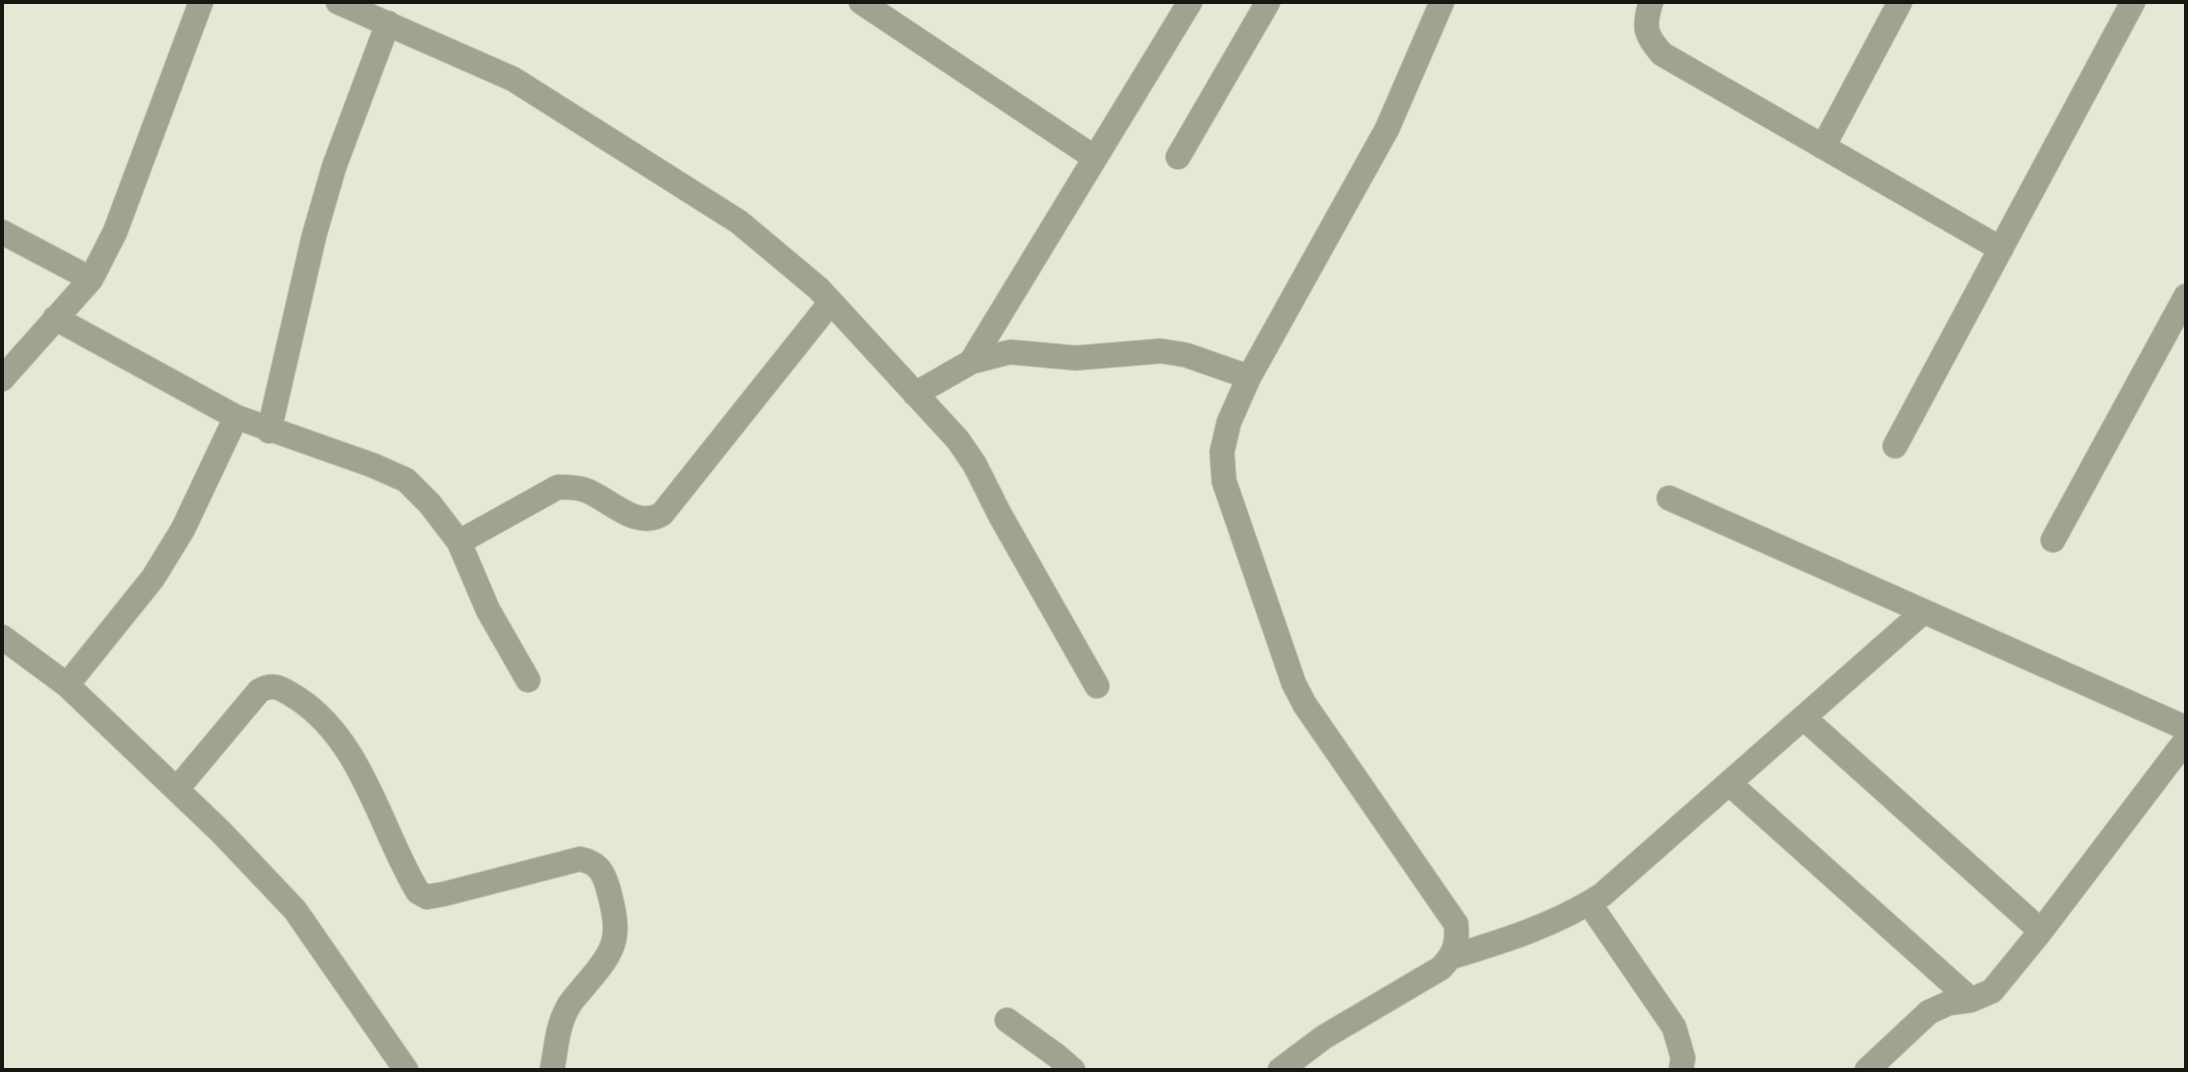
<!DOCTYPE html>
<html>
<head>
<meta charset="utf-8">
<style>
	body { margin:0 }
	#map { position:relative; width:2188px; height:1072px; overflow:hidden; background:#e6e7d7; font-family:Overpass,sans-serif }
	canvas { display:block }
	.frame { position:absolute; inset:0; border:4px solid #171712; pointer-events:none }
</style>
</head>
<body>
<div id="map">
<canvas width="2188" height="1072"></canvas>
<div class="frame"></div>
</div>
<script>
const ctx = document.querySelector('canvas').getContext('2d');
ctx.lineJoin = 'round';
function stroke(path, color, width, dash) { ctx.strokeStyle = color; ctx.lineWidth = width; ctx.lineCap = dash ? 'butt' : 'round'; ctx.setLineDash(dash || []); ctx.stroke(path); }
const street = new Path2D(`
	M338 2 513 79 739 222 819 289 958 440 975 465 1000 515 1097 686
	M861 2 1095 158
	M1651 2C1643 27 1645 35 1662 54L2001 249
	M1823 147 1900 2
	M1178 157 1268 2
	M2 232 91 279
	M55 318 236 417 372 465 406 480 430 504 459 542 488 610 528 680
	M971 362 1190 2
	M2 379 91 279 115 232 201 2
	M915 394 971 362 1010 352 1076 358 1161 351 1186 355 1249 377
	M269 431 314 236 334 167 388 23
	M1895 446 2133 2
	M1669 498 2186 728
	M2053 540 2186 296
	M459 542 558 487C568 487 576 487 585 490 610 499 635 530 662 514L831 302
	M2 637 67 685 221 832 295 910 406 1070
	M67 685 153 578 183 529 236 417
	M1804 718 2041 931
	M1730 784 1971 1000
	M177 789 259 691C275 682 282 689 297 698 363 741 380 829 418 892L427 897 444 894 580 859C598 863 603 871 608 888 621 936 618 947 586 984 580 992 571 1000 567 1009 557 1027 556 1050 552 1070
	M1589 903 1674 1027 1683 1058 1681 1070
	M1451 957C1504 941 1555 925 1602 895L1923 612
	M1007 1020 1057 1056 1073 1070
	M1280 1070 1324 1037 1441 968C1455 953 1458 944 1456 924L1305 705 1294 684 1224 481 1222 452 1229 422 1249 377 1387 129 1442 2
	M1867 1070 1929 1012 1949 1003 1971 1000 1992 991 2041 931 2186 740`);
stroke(street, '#c1c2b4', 26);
stroke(street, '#a1a28f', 24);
</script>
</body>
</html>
